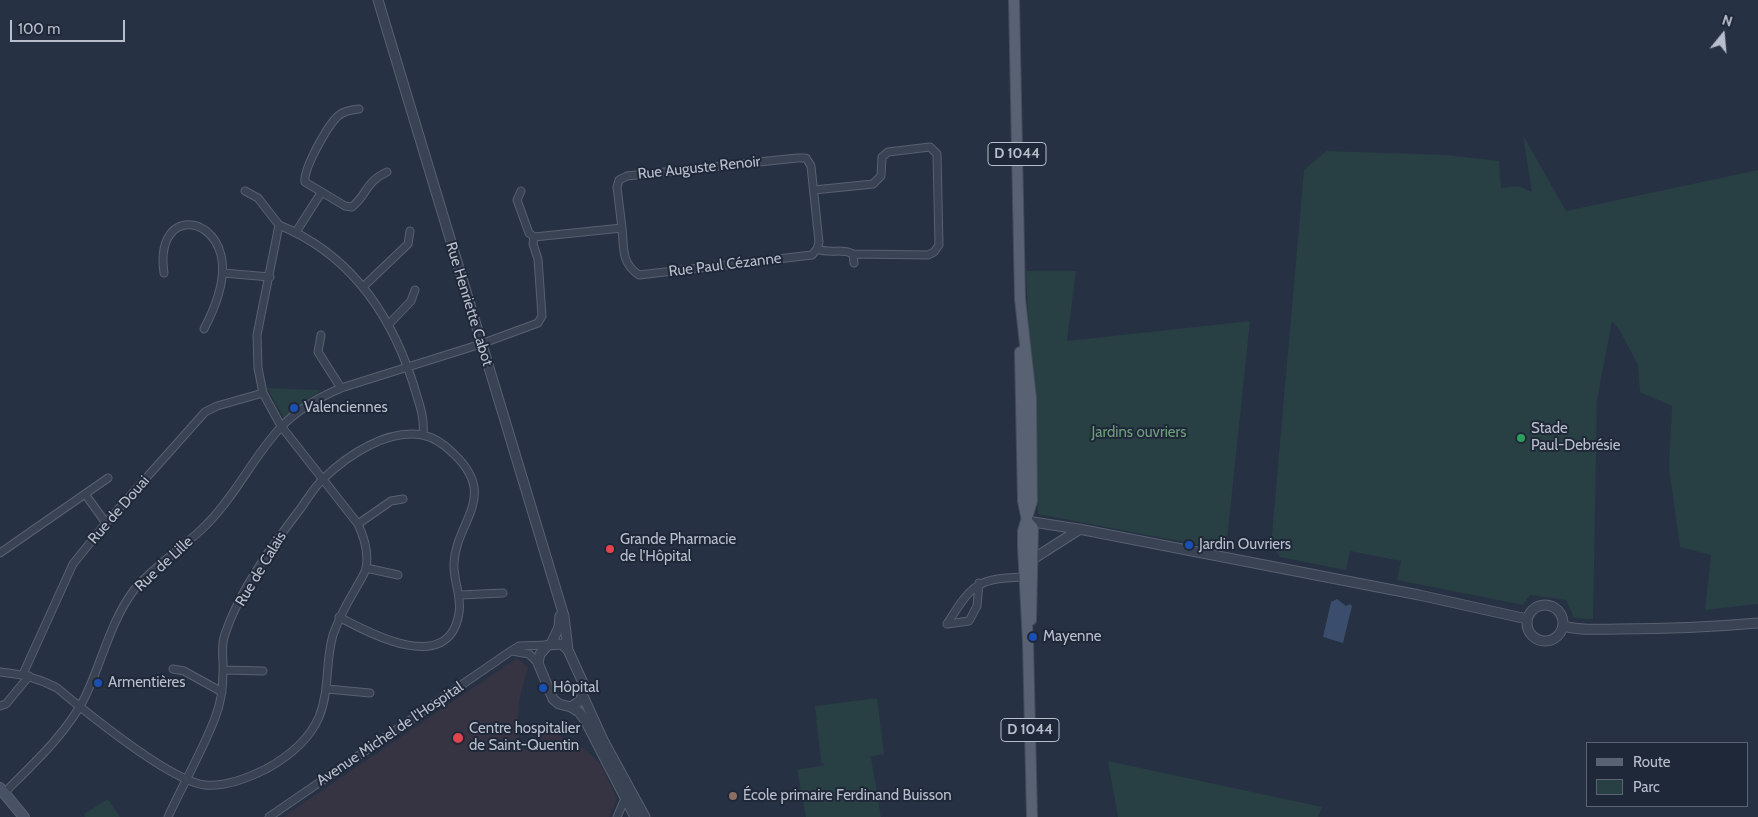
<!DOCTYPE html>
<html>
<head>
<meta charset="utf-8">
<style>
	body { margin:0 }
	#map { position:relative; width:1758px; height:817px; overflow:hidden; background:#263143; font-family:Cabin,sans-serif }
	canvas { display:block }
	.legend { position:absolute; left:1586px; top:742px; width:162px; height:65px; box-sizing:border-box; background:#1f2838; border:1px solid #5c6473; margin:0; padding:6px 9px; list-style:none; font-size:15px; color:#b8bfcc }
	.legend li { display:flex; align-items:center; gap:10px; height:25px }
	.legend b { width:25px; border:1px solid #5c6473 }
	.north { position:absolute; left:1698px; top:10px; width:50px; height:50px; -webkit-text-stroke:4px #1f2838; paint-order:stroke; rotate:17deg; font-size:14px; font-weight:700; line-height:20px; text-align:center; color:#b8bfcc }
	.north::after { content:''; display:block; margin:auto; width:18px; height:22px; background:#b8bfcc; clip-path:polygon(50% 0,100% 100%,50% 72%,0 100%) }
	.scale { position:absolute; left:10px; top:20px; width:115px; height:22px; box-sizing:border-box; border:2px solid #b8bfcc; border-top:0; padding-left:6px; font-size:15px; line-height:18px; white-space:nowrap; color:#b8bfcc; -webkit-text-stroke:4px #1f2838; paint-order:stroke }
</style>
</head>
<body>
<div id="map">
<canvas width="1758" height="817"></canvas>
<ul class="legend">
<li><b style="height:6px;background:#596272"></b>Route</li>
<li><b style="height:14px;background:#283f44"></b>Parc</li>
</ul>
<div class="north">N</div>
<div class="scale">100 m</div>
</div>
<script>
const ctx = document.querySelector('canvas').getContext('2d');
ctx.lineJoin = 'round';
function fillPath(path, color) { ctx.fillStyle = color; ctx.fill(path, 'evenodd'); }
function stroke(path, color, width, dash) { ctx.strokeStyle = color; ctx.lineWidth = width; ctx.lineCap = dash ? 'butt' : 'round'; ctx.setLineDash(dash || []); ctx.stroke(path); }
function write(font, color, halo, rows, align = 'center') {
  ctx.font = font + ' Cabin,sans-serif'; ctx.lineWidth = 4; ctx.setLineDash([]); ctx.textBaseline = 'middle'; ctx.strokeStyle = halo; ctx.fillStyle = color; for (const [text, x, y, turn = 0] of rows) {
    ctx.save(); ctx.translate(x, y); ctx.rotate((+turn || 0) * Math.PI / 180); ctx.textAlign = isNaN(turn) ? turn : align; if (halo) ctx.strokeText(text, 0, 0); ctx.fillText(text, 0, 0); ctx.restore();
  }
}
fillPath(new Path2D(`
	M517 658 528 667 519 701 517 728 519 747 532 752 547 728 550 732 580 745 601 764 617 799 609 817H283Z`), '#363343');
fillPath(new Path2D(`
	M1523 135 1566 211 1758 170V604L1705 610 1711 555 1680 547 1669 468 1672 406 1640 392 1638 365 1620 331 1612 321 1597 400 1593 619 1574 618 1566 600 1530 595 1523 605 1397 580 1401 561 1350 551 1346 570 1280 557 1271 545 1304 170 1326 151 1447 155 1499 161 1501 188 1518 186 1532 192Z
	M1026 271H1076L1067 341 1250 321 1226 550 1038 514Z
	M267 388 321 390 284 418Z
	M877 698 884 754 864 758 871 757 881 817H806L797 770 825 765 821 762 815 706Z
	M1108 761 1322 807 1318 817H1118Z
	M108 799 120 817H85L84 814Z`), '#283f44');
fillPath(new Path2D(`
	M1337 599 1346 606 1350 604 1352 606 1343 643 1323 637 1331 602Z`), '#3b4d6c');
const minor = new Path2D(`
	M359 109C351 110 343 111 337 117 327 127 303 169 305 182L345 206 352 207C368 194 365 182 387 172
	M814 190 873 184 881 176 882 157 888 152 930 147 937 154 939 245 934 252 928 255 853 254
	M521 191 517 200 529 233 534 237
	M279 225C350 254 390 312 413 383 418 401 425 416 423 435
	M296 232 321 193
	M817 249C829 254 842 248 853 254L854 263
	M164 273C155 212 210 212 221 255 227 279 215 308 204 329
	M223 273 270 277
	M364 286 408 244 410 231
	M389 324 411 301 415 290
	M321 335 318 352 341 388
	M85 494 106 523
	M358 524 391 501 403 499
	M0 553 108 478
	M366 568 398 575
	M460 595 503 593
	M947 624C973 583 977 578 1028 577
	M947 624 969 621 977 606 979 583
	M512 651 529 654 538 663
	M173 669 184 671 222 692
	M224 670 263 671
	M0 672C21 674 39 678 57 688 86 712 170 781 205 785 226 787 248 778 266 769 288 757 309 740 319 717 330 690 325 662 333 635 339 618 347 603 356 588 359 582 365 574 366 568 369 553 364 537 358 524L281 426 263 393 258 368 257 335 279 225 258 198 245 191
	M23 674 73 564 106 523 205 412 217 406 263 393
	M327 689 370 693
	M0 706 6 704 29 676
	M4 793C33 764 67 733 85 697 102 662 110 622 134 590 152 567 186 546 207 524 236 495 253 457 281 427 296 411 320 397 341 388L481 344 538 323 542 316 538 259 533 244 534 237 622 228 617 187 619 180 627 176 797 158H806L811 166 819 242 817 249 812 255 639 275C621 263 624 248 622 228
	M168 817C183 784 202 752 215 718 221 703 223 687 223 672 224 659 220 648 225 634 240 589 272 546 301 508 308 498 315 486 324 478 348 455 387 429 422 435 434 437 446 446 454 454 499 497 456 521 454 563 453 581 462 596 459 613 449 676 371 634 339 617
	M269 817 511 651 519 646 548 645
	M617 817 623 803 630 800`);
const tertiary = new Path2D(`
	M378 0 564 616 568 650 584 685 581 700 571 707 559 704 553 699 538 663 540 654 548 645 562 644 568 650
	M1027 521 1084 530 1419 595 1527 619
	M1033 559 1080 529
	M1527 623a18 18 0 1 1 36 0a18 18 0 1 1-36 0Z
	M1563 626C1581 631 1601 629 1620 629 1666 629 1712 627 1758 623
	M551 644 559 627 560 616
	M583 696 604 742 645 817
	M571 707 579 712 585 720 635 817`);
const secondary = new Path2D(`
	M0 788 24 817`);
const primary = new Path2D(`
	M1014 0 1020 299 1031 398 1032 501 1023 531V547L1028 643 1032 817
	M1020 352 1023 501 1027 521 1033 528 1031 620`);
stroke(minor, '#596170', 9);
stroke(tertiary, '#596170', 11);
stroke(secondary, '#596170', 12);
stroke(primary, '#444c5c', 12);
stroke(minor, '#3a4353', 7);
stroke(tertiary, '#3a4353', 9);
stroke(secondary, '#485266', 10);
stroke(primary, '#596272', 10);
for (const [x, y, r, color] of [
	[294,408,5,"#1a4fb4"],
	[1521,438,5,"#2e9e5b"],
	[1189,545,5,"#1a4fb4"],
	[610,549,5,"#e0444e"],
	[1033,637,5,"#1a4fb4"],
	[98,683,5,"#1a4fb4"],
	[543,688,5,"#1a4fb4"],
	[458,738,6,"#e0444e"],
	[733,796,5,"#8d6e63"]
]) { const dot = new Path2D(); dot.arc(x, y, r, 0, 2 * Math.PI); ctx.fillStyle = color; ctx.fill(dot); stroke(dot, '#1f2838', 2); }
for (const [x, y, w] of [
	[1017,154,58],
	[1030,730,58]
]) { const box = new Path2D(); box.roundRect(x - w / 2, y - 11.5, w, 23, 4); ctx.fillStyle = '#1f2838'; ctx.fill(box); stroke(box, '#b8bfcc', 1); }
write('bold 14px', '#b8bfcc', null, [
	["D 1044",1017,154],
	["D 1044",1030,730]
]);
write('15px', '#b8bfcc', '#1f2838', [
	["Rue Auguste Renoir",699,168,-6],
	["Rue Paul Cézanne",725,265,-7],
	["Rue Henriette Cabot",469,304,73],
	["Rue de Douai",119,510,-49],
	["Rue de Lille",164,564,-43],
	["Rue de Calais",261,569,-59],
	["Avenue Michel de l'Hospital",390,734,-34]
]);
write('15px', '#b8bfcc', '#1f2838', [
	["Valenciennes",304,408],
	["Stade",1531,429],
	["Paul-Debrésie",1531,446],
	["Grande Pharmacie",620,540],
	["de l'Hôpital",620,557],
	["Jardin Ouvriers",1199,545],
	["Mayenne",1043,637],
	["Armentières",108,683],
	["Hôpital",553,688],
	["Centre hospitalier",469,729],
	["de Saint-Quentin",469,746],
	["École primaire Ferdinand Buisson",743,796]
], 'left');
write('15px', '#6e9e7b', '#1f2838', [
	["Jardins ouvriers",1139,433]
]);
</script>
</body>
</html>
